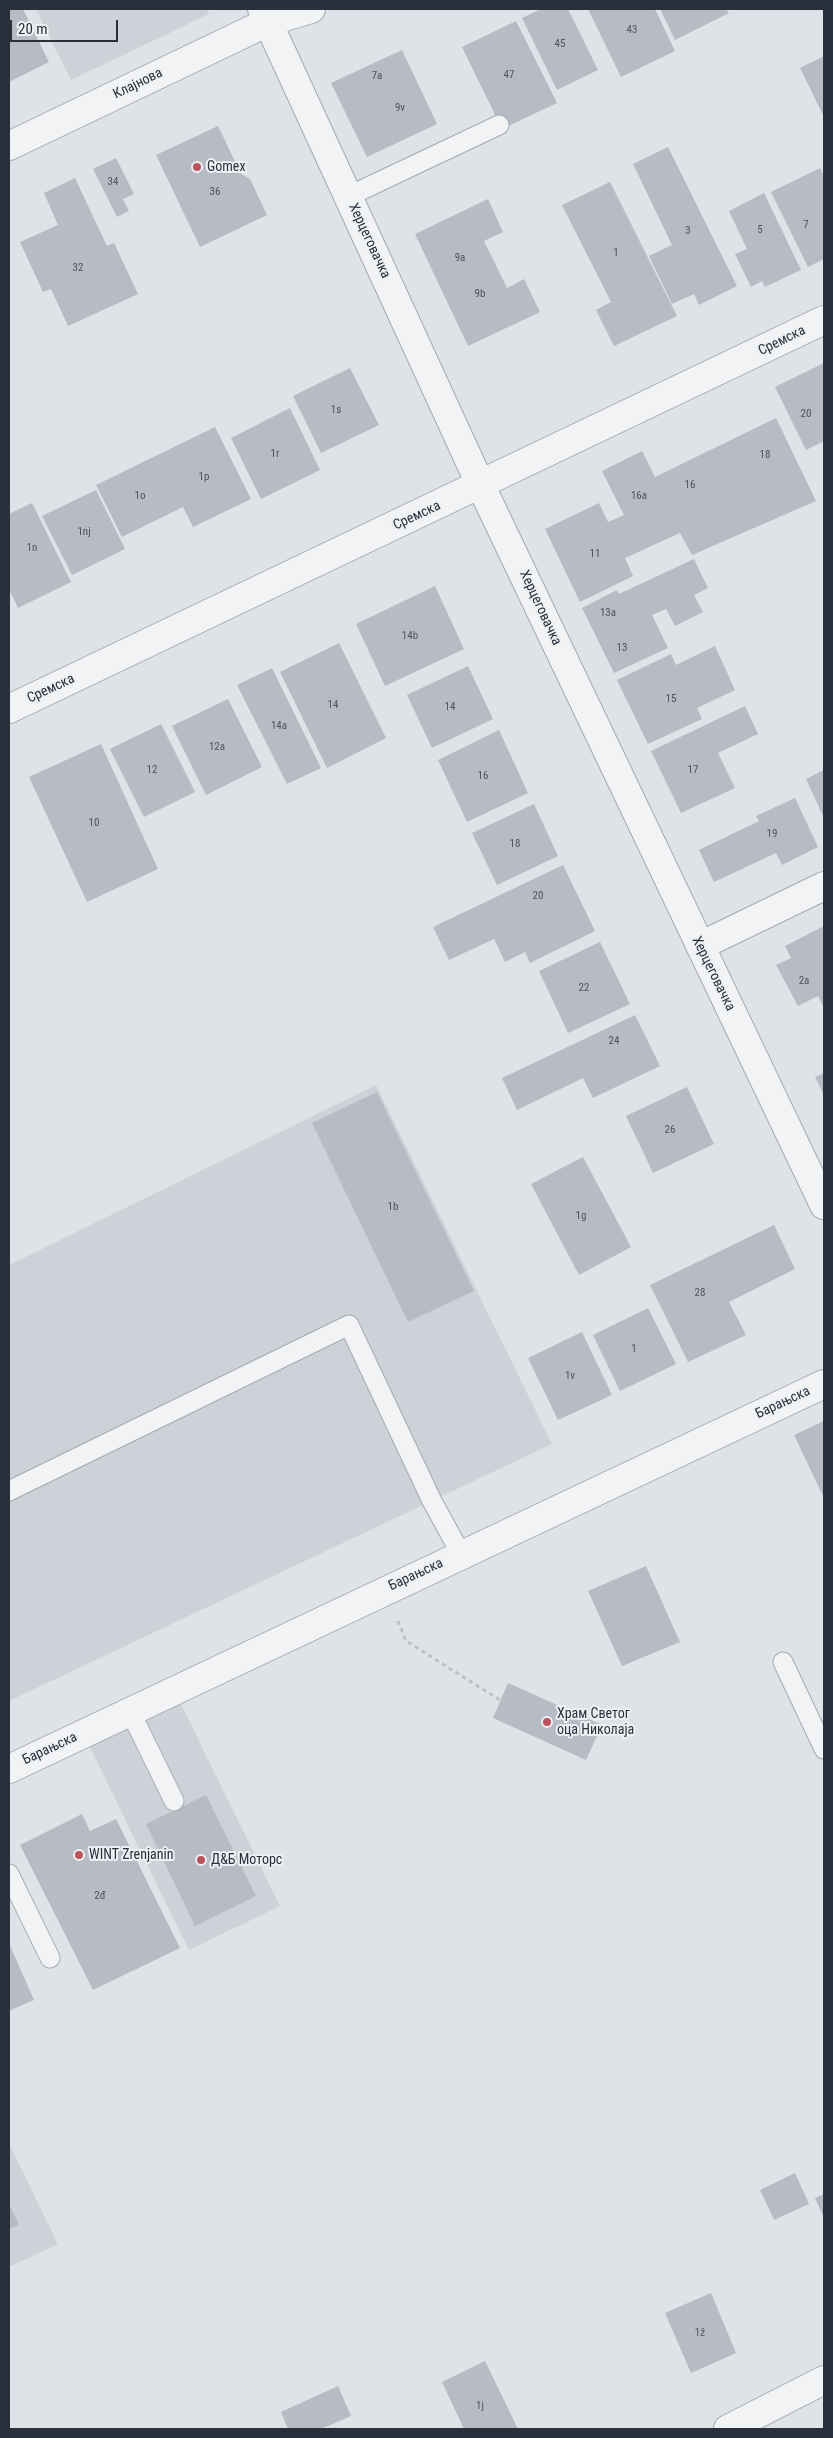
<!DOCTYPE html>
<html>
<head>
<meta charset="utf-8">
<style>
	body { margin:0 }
	#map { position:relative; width:833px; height:2438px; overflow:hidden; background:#dfe2e7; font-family:"Roboto Condensed",sans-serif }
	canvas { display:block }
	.frame { position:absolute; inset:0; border:10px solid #2a2f3c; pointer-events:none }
	.scale { position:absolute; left:10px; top:20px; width:108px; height:22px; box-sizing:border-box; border:2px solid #2a2f3c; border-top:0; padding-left:6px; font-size:15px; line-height:18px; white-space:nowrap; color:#2a2f3c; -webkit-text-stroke:4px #eef1f4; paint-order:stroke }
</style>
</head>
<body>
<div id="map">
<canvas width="833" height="2438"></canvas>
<div class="frame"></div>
<div class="scale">20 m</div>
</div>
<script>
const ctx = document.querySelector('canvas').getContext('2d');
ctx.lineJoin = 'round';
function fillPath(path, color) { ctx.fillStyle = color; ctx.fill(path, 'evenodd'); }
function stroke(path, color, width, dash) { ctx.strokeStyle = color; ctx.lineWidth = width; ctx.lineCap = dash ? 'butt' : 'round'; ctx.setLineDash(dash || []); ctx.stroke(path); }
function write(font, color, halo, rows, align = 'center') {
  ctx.font = font + ' "Roboto Condensed",sans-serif'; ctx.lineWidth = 4; ctx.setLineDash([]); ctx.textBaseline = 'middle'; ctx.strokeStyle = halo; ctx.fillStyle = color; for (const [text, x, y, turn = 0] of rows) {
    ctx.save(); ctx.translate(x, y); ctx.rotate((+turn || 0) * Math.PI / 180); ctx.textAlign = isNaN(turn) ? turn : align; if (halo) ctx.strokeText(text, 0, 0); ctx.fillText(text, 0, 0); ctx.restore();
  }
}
fillPath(new Path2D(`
	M36 9H207L209 14 71 80Z
	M376 1085 552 1444 9 1701V1265Z
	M174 1690 280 1906 189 1950 83 1733Z
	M9 2144 58 2244 9 2267Z`), '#ced1d8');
fillPath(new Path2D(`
	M9 9H23L49 62 9 82Z
	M541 9H568L598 70 557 90 522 18Z
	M588 9H655L675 51 621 77Z
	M660 9H726L729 13 675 40Z
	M516 21 557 103 502 129 462 47Z
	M402 50 437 124 367 157 331 83Z
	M824 56V117L800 68Z
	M218 126 241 174 250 179 267 215 200 247 156 155Z
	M668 147 737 286 699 305 694 294 672 304 649 256 672 245 633 164Z
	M116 158 134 194 123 199 129 211 117 217 93 169Z
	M820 168 824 176V259L808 267 771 192Z
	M75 178 107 246 114 243 138 294 68 326 51 289 43 292 20 242 58 225 44 193Z
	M610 182 677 316 614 346 596 310 611 302 562 205Z
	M764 193 801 270 765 287 762 281 751 287 735 254 747 249 729 211Z
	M488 199 503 232 484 241 507 288 524 279 540 312 468 346 415 234Z
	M824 363V441L806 450 775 387Z
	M350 368 379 425 321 453 293 396Z
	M290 408 320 470 261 499 231 438Z
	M776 418 816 501 692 555 680 533 625 558 633 576 580 602 545 529 599 503 608 522 624 515 602 471 642 451 655 477Z
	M215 427 251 499 193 527 183 507 122 537 96 485Z
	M96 490 125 549 72 575 42 516Z
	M32 503 71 582 18 608 9 589V514Z
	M694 559 708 588 694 595 703 612 675 626 666 609 652 615 668 648 614 673 582 608 617 590 619 594Z
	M435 586 464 649 385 686 356 624Z
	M339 643 386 738 327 768 280 672Z
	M715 646 735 690 697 708 702 719 648 744 617 680 671 654 676 665Z
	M468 666 493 719 432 748 407 695Z
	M272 668 321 768 287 784 237 685Z
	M228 699 262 767 206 795 172 726Z
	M745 706 758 734 718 753 735 788 681 813 651 751Z
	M161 724 195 792 144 817 110 749Z
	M499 730 528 793 467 822 438 760Z
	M101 744 158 869 87 902 29 777Z
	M824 770V818L806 779Z
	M795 798 818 847 782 865 776 853 714 882 699 850 759 821 756 816Z
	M534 804 558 856 497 885 472 833Z
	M563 865 595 931 530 963 525 952 505 962 494 939 449 960 433 927Z
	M824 926V1008L818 996 798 1006 776 965 791 958 785 946Z
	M600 942 630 1004 568 1033 539 971Z
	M635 1015 660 1066 593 1098 583 1078 517 1110 502 1078Z
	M824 1073V1095L815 1077Z
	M687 1087 714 1144 653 1173 626 1116Z
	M377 1092 474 1291 408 1322 312 1123Z
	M583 1157 631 1247 579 1275 531 1184Z
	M774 1225 795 1269 729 1302 746 1335 688 1362 650 1285Z
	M648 1308 676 1364 620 1391 593 1335Z
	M582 1332 612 1395 558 1420 528 1358Z
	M824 1421V1498L794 1435Z
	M646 1566 680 1642 622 1666 588 1591Z
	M508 1683 602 1725 586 1760 493 1718Z
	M206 1795 256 1896 195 1926 146 1824Z
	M82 1814 90 1831 116 1819 180 1948 93 1990 20 1845Z
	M9 1943 34 2000 9 2011Z
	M795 2173 809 2204 774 2220 760 2190Z
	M824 2194V2218L815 2198Z
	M9 2204 19 2225 9 2229Z
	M711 2293 736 2353 691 2373 665 2313Z
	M485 2361 518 2429H464L442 2382Z
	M338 2386 351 2416 321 2429H288L281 2412Z`), '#b7bbc3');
const service = new Path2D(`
	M349 196 499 125
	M9 1491 349 1325 432 1501 461 1554
	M783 1662 824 1749
	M130 1711 174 1801
	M9 1874 50 1958`);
const minor = new Path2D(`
	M262 9 481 486 824 1205
	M9 146 268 22 311 9
	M9 709 824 320
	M700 946 824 886
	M9 1769 824 1384
	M728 2429 824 2380`);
stroke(service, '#a5a9b0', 21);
stroke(minor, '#a5a9b0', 30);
stroke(new Path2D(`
	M398 1621 406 1641 500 1700`), '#bdc0c5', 3, [4, 4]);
stroke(service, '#f1f3f5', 19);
stroke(minor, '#f1f3f5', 28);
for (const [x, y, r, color] of [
	[197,167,5,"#bd525c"],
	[547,1722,5,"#bd525c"],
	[79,1855,5,"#bd525c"],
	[201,1860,5,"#bd525c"]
]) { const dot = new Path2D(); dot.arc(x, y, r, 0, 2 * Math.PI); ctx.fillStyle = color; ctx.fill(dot); stroke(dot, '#eef1f4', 2); }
write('11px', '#4d525e', null, [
	["43",632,30],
	["45",560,44],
	["47",509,75],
	["7a",377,76],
	["9v",400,108],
	["34",113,182],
	["36",215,192],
	["7",806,225],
	["5",760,230],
	["3",688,231],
	["1",616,253],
	["9a",460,258],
	["32",78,268],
	["9b",480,294],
	["1s",336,410],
	["20",806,414],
	["1r",275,454],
	["18",765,455],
	["1p",204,477],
	["16",690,485],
	["1o",140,496],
	["16a",639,496],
	["1nj",84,532],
	["1n",32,548],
	["11",595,554],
	["13a",608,613],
	["14b",410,636],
	["13",622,648],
	["15",671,699],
	["14",333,705],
	["14",450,707],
	["14a",279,726],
	["12a",217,747],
	["12",152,770],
	["17",693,770],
	["16",483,776],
	["10",94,823],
	["19",772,834],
	["18",515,844],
	["20",538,896],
	["2a",804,981],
	["22",584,988],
	["24",614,1041],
	["26",670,1130],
	["1b",393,1207],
	["1g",581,1216],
	["28",700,1293],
	["1",634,1349],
	["1v",570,1376],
	["2đ",100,1896],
	["1ž",700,2333],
	["1j",480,2406]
]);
write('14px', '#2a2f3c', '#eef1f4', [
	["Клајнова",138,84,-26],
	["Херцеговачка",369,241,65],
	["Сремска",782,341,-26],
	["Сремска",417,516,-25],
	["Херцеговачка",540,608,65],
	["Сремска",51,689,-25],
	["Херцеговачка",713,974,64],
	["Барањска",783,1403,-25],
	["Барањска",416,1575,-25],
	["Барањска",50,1749,-25]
]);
write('14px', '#2a2f3c', '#eef1f4', [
	["Gomex",207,167],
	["Храм Светог",557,1714],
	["оца Николаја",557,1730],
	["WINT Zrenjanin",89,1855],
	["Д&Б Моторс",211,1860]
], 'left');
</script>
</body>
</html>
